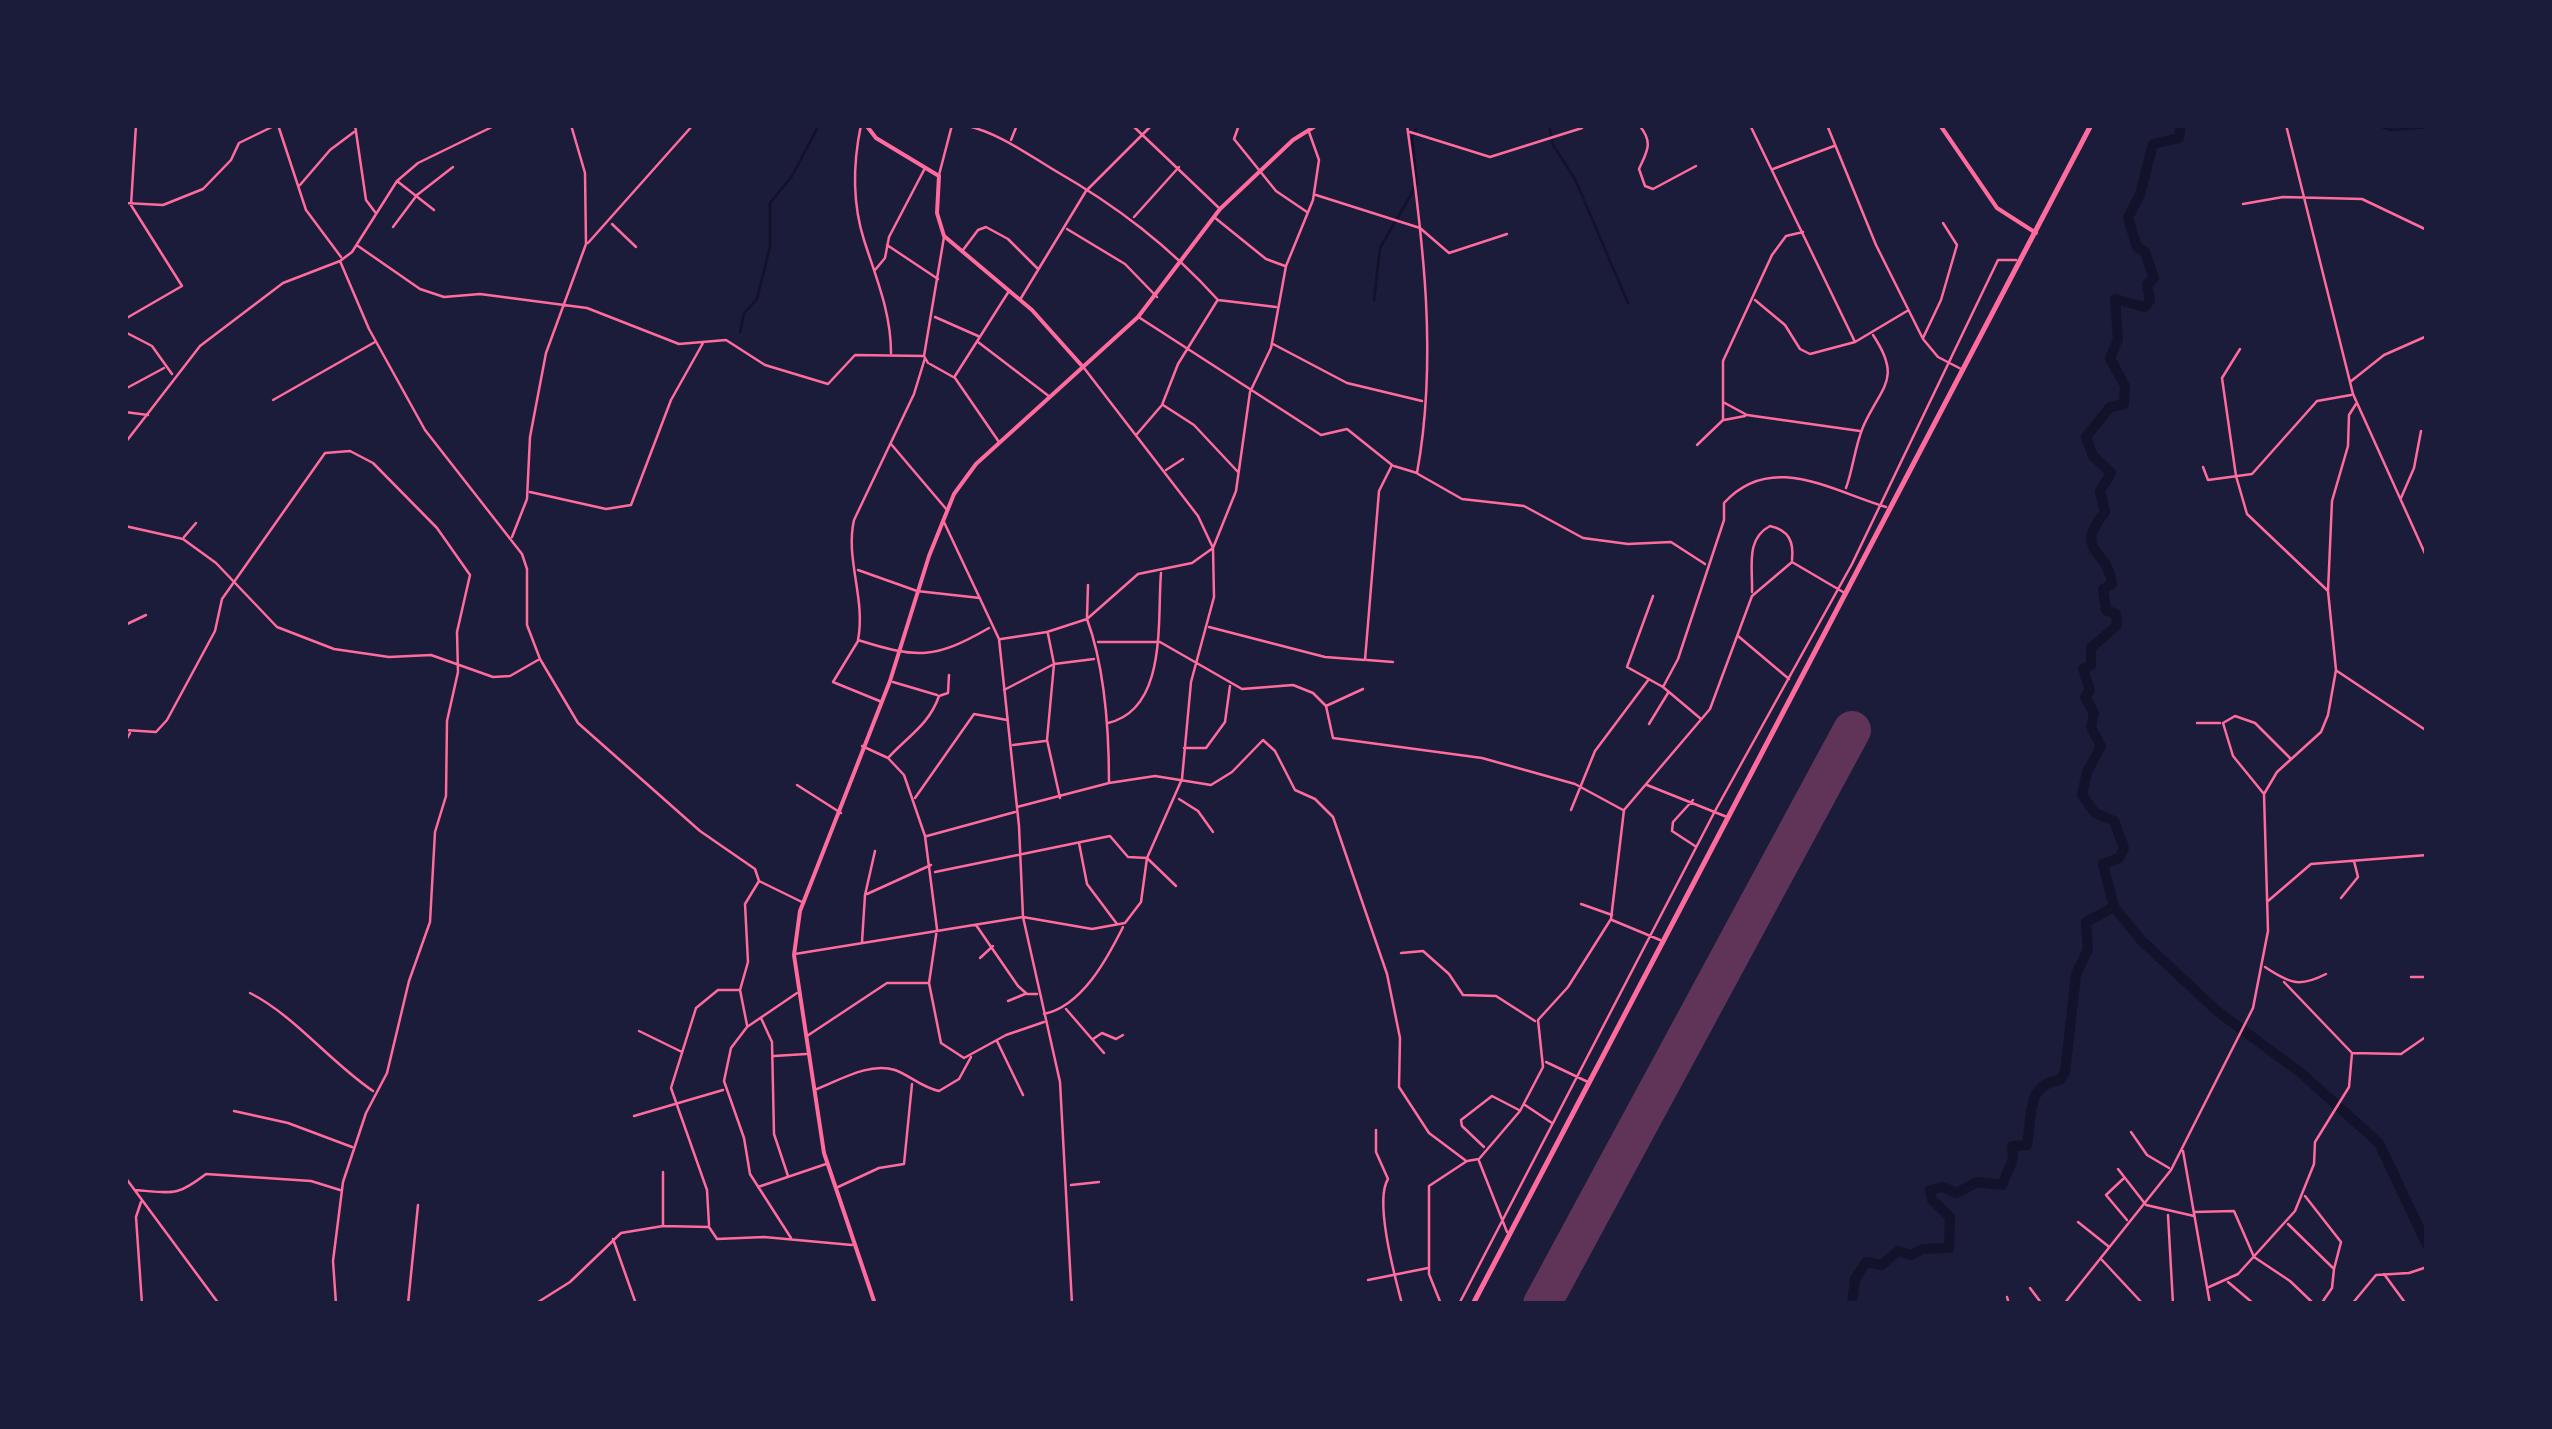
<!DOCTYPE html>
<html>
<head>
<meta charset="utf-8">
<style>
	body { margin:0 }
	#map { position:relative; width:2552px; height:1429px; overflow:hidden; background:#1b1b3a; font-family:"Fira Sans",sans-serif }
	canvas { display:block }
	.frame { position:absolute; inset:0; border:128px solid #1b1b3a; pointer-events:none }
</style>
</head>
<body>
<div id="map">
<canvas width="2552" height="1429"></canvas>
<div class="frame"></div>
</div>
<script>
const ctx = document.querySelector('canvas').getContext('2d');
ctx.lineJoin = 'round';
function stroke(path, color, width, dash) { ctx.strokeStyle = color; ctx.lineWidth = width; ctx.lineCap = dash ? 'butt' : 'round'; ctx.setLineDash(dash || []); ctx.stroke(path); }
stroke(new Path2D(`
	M1549 125 1553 145 1575 179 1628 303
	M2376 125 2391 130 2427 127
	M1374 300 1380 248 1417 184 1412 138 1418 125
	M740 332 744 313 757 299 770 247V203L792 176 819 125`), '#12122b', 2.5);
stroke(new Path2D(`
	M2114 907 2141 940 2217 1011 2301 1073 2379 1143 2427 1245
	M1852 1304 1855 1279 1866 1262 1882 1265 1898 1251 1911 1255 1923 1249 1949 1248 1950 1217 1932 1200 1930 1190 1942 1187 1957 1193 1977 1182 2002 1185 2013 1159 2012 1146 2027 1145C2032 1116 2026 1084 2060 1080L2065 1072 2076 975 2088 949 2086 922 2114 907 2103 864 2119 858 2124 848 2114 821 2095 813 2082 795 2087 772 2101 746 2091 727 2094 713 2085 697 2090 690 2083 669 2091 665V648L2117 625 2116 614 2106 610 2103 589 2112 584C2108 547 2072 553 2105 512L2100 491 2111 473 2093 456 2086 437 2110 407 2124 404 2125 386 2110 358 2118 339 2115 299 2145 307 2150 300 2147 284 2154 278 2145 252 2137 247 2128 218 2140 194 2153 144 2179 138 2181 125`), '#12122b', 10);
stroke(new Path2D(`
	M1542 1304 1852 730`), '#603358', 38);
stroke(new Path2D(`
	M278 125 306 210 341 257
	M355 125 366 200 375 212
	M861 125C853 163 852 202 864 240 876 278 891 312 891 353
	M964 125C999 133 1024 152 1054 170 1117 206 1169 246 1218 300L1276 307
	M1132 125 1219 208
	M1239 125 1234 139 1276 191 1307 212
	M1639 125C1654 143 1647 151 1639 169L1645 186 1653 189 1696 166
	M1750 125 1855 342
	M1827 125 1876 245 1923 339 1938 357 1963 370
	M2286 125 2353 394 2427 558
	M1410 132 1490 157 1582 128
	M1011 140 1017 125
	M1773 169 1834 146
	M939 175 952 125
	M397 181 434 210
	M300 185 330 150 354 132
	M1316 195 1420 228 1449 253 1507 234
	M125 203 163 205 203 189 231 160 239 143 276 125
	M2243 204 2283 197 2362 199 2427 230
	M1134 217 1179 167
	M1214 217 1266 259 1285 266
	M612 224 636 247
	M393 227 417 195 453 167
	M1067 229 1125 264 1157 297
	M588 243 693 125
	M887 245 938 279
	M358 246 420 289 444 297 480 294 587 308 679 344 726 340 765 365 828 384 855 355 924 356
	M963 250 978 230 986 227 1008 239 1038 269
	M340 261 369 329 425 430 522 554 527 569V625L540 659 578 723 700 831 755 869 759 881 804 903
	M875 270 885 258 889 237 924 170
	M1021 298 1086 191 1152 125
	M1755 300 1785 325 1800 349 1810 354 1855 342 1907 311
	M935 317 978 336
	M1140 318 1321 435 1347 429 1392 465 1379 491 1365 660 1325 657 1209 627
	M125 319 182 286 131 205 136 125
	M125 332 152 346 172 374
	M1923 338 1941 300 1957 245 1943 223
	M978 342 1050 397
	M1273 344 1347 383 1422 401
	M2240 349 2222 378 2236 476 2247 514 2327 590
	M925 358 914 394 854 520C845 559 866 599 858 640 918 659 935 659 989 628
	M928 363 924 356 944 237
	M930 364 955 378 999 442
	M1084 368 1198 516 1213 548 1236 491 1250 392 1271 348 1286 266 1313 200 1319 160 1309 132
	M955 376 1009 291
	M2350 382 2384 355 2427 336
	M125 389 164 368
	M273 400 375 342
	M1723 402 1747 415 1860 431
	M1163 405 1194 425 1238 472
	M125 412 148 415
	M1724 420 1745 416
	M1137 434 1162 405 1178 364 1217 301
	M125 443 200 346 283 283 340 261 352 252 397 181 418 163 496 125
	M891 444 947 510
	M1697 445 1723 420V361L1772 255 1786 236 1803 232
	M1394 466 1417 473C1438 359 1423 239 1407 125
	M2203 467 2208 480 2252 474 2317 401 2351 395
	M1166 470 1183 459
	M1418 474 1462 499 1524 506 1583 538 1628 544 1671 542 1705 564
	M1846 488C1853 469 1855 446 1863 427 1881 386 1903 380 1873 335
	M530 492 606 509 631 505 671 400 703 343
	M2401 498 2414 468 2421 431
	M943 520 999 639 1019 826 1023 917 1060 1082 1072 1304
	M125 526 183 539 216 563 277 627 334 649 389 657 431 655 493 677 510 676 538 660
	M184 537 196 523
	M512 537 527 499 530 437 546 353 586 244 585 173 571 125
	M858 570 917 591 980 598
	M1752 592C1753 568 1745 539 1770 526 1789 530 1794 542 1792 560
	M1653 596 1627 667 1663 687 1701 719
	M1087 617 1088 585
	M125 625 146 615
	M1048 634 1054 664 1047 740 1060 798
	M1738 636 1789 679
	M1001 639 1047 632 1087 619C1105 668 1109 730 1109 783L1017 807
	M858 641 833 682 882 702
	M1098 642H1160L1242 689 1293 685 1313 693 1326 706 1363 689
	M1367 660 1393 662
	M2337 671 2427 731
	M893 682 937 695
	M1663 687 1678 659 1724 520V503C1771 451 1832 491 1886 507
	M1004 690 1054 664 1094 659
	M1326 706 1333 738 1482 758 1575 784 1623 810
	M1108 723C1168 709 1157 619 1161 573
	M2197 723H2220
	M1649 724 1668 693
	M125 730 156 732 167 720 215 631 222 599 325 453 350 451 373 463 437 528 470 575 457 632 458 672 447 721 446 796 435 832 430 922 409 981 387 1073 366 1113 343 1182 333 1261 336 1304
	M125 742 130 733
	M1013 745 1045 741
	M862 746 888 758 904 775 925 836 937 929 929 983 941 1043 964 1058 1006 1035 1044 1022
	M1184 748H1206L1225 722 1230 686
	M888 758C908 736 929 725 939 696L948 693 949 675
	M1109 783 1155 776 1211 785 1232 772 1263 740 1275 751 1295 790 1315 799 1333 817 1387 974 1400 1038 1399 1087 1429 1133 1465 1160
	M797 785 841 813
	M1647 785 1727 817
	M2264 794 2233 756 2223 723 2235 716 2255 723 2290 758
	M915 798 974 714 1007 720
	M1179 799 1198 811 1213 832
	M1693 800 1673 822 1672 831 1695 846
	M1571 810 1595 751 1649 679
	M927 836 1015 812
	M1079 843 1087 884 1117 924
	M935 872 1110 836 1128 857 1147 858 1176 886
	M867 894 931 865
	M2341 898 2358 877 2354 861
	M2268 901 2311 864 2427 855
	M1581 904 1612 915
	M1612 920 1660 940
	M976 925 1018 986 1027 994H1037
	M862 942 865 895 875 851
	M1401 953 1423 951 1449 974 1463 995 1496 996 1535 1021
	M795 954 1023 917 1092 929 1125 923 1141 902 1147 858 1182 779 1191 682 1214 597 1213 548 1192 563 1138 574 1087 619
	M980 958 993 946
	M2265 967C2289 983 2299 988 2326 974
	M2411 977H2427
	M2284 982 2352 1053 2401 1054 2427 1036
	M250 993C295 1016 329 1061 373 1091
	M1008 1001 1025 994
	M1066 1009 1104 1053
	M1044 1014C1082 1006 1107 959 1123 927
	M761 1018 772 1042 774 1134 788 1176
	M747 1025 740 990 748 962 745 904 759 881
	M639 1031 682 1052
	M807 1036 887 983H928
	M1093 1039 1102 1033 1116 1039 1123 1035
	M997 1041 1023 1095
	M774 1056 806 1054
	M1546 1062 1588 1082
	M817 1089C840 1080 869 1062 895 1070 911 1076 921 1087 939 1091L959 1079 971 1057
	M1525 1105 1552 1123
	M234 1111 288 1123 352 1147
	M634 1116 723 1090
	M1376 1130V1152L1388 1179C1374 1201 1395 1277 1402 1304
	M2131 1132 2147 1155 2169 1168
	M1484 1147 1462 1126 1461 1120 1492 1096 1519 1110
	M2183 1151 2210 1304
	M1479 1161 1507 1232
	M2118 1169 2146 1205 2194 1216
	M125 1177 219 1304
	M2123 1179 2106 1195 2127 1220
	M1071 1185 1099 1182
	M758 1187 826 1164
	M838 1187 879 1168 904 1164 912 1084
	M135 1190C173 1193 176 1197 206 1174L311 1181 340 1190
	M2305 1196 2341 1242 2334 1269
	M141 1202 136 1217 142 1304
	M2194 1212 2234 1211 2254 1257 2290 1281 2314 1304
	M2168 1215 2173 1304
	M2078 1222 2108 1246
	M2288 1224 2334 1269 2332 1288 2321 1304
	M663 1225V1172
	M709 1225 707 1190 671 1088 696 1008 718 990H740
	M791 1238 750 1174 744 1138 724 1081 731 1048 747 1027 797 993
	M613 1239 636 1304
	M2102 1260 2143 1304
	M2384 1274 2406 1304
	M1368 1280 1428 1268
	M2228 1282 2254 1304
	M2209 1287 2238 1274 2295 1211 2314 1164 2315 1142 2349 1087 2352 1053
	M2030 1288 2042 1304
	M2007 1297 2009 1304
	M408 1304 418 1205
	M535 1304 570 1282 621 1233 663 1226 709 1227 717 1239 764 1237 852 1245
	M1441 1304 1429 1274V1186L1467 1161 1479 1159 1520 1111 1543 1067 1538 1020 1568 987 1611 919 1624 810 1710 709 1752 596 1792 562 1843 592
	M1459 1304 1715 811 1852 564 1998 260H2016
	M2064 1304 2171 1170 2253 1008 2268 931 2264 794 2277 772 2321 732 2328 715 2336 670 2328 591 2332 501 2348 446 2349 415 2356 404
	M2352 1304 2376 1275 2409 1273 2427 1267`), '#ff6b9d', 2.5);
stroke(new Path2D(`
	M866 125 876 138 939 176 937 213 944 236 1032 310 1083 367
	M1940 125 1997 208 2036 233
	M875 1304 824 1153 794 955 800 911 890 681 929 556 954 494 976 464 1138 317 1220 209 1293 140 1317 125`), '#ff6b9d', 4);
stroke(new Path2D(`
	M1473 1304 2091 125`), '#ff6b9d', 5);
</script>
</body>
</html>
